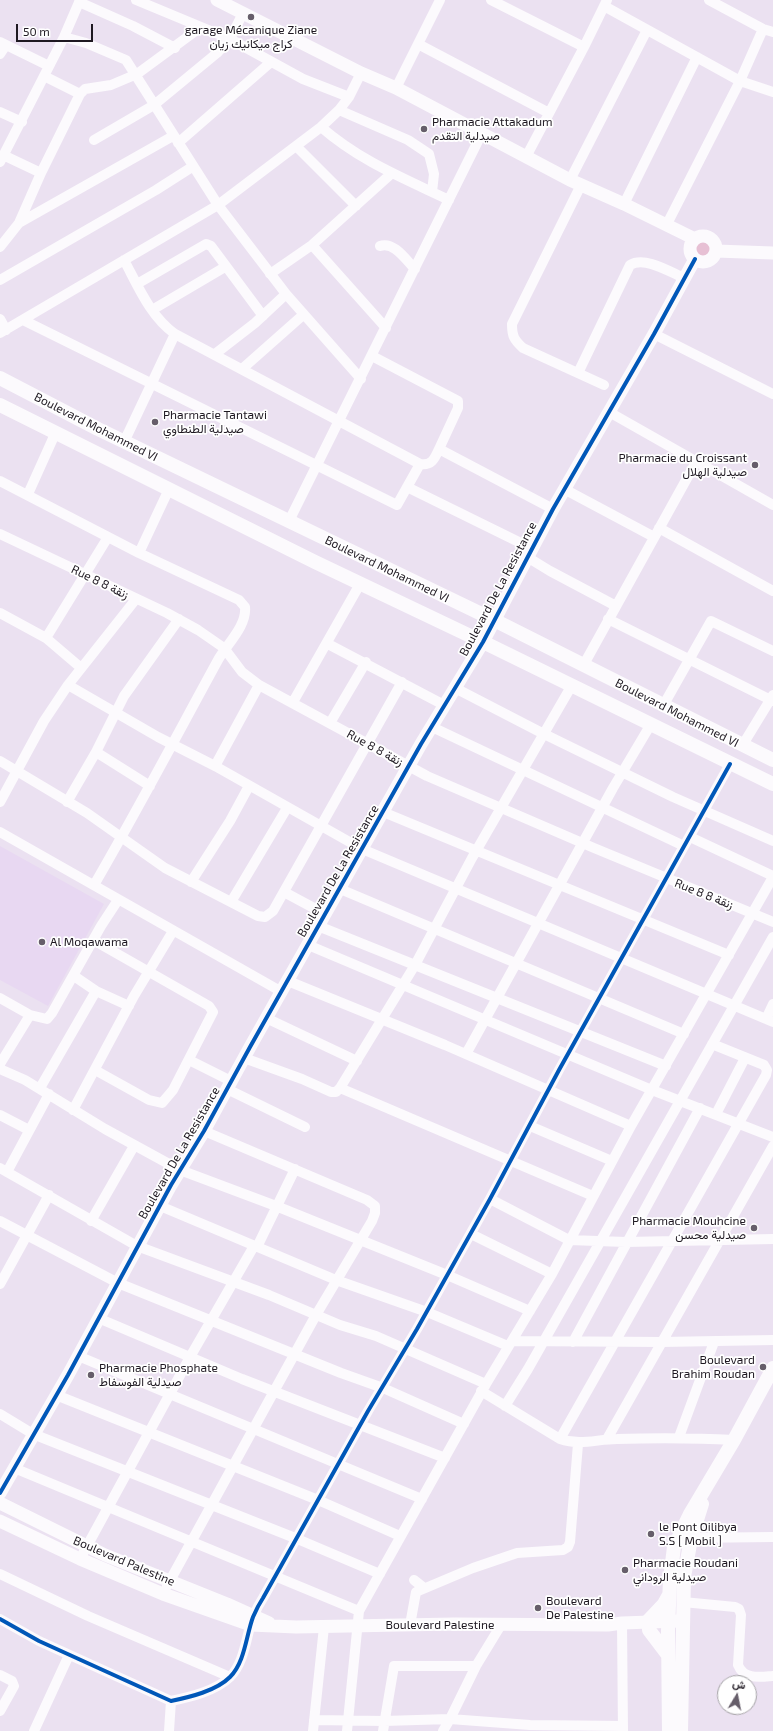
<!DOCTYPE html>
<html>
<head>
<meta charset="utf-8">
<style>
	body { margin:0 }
	#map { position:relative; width:773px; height:1731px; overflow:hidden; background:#ebe1f1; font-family:"Exo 2",Vazirmatn,sans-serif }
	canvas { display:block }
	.north { position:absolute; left:717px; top:1675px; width:40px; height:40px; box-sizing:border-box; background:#fff; border:1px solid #a5a3a6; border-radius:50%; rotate:10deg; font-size:11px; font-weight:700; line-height:16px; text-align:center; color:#1e1821 }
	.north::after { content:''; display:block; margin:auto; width:14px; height:18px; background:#665e6a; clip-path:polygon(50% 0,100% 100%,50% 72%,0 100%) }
	.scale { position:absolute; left:16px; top:24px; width:77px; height:18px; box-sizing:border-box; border:2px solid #1e1821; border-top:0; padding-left:5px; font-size:12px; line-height:14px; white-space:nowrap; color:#1e1821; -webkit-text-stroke:3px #fff; paint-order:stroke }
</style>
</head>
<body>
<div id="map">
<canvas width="773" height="1731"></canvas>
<div class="north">ش</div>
<div class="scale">50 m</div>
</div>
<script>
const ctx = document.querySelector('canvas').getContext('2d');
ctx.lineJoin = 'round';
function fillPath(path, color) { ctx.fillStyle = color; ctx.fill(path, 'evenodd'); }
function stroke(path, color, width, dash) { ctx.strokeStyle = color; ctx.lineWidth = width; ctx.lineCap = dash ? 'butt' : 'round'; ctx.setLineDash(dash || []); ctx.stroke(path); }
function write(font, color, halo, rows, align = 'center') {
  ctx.font = font + ' "Exo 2",Vazirmatn,sans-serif'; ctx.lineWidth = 3.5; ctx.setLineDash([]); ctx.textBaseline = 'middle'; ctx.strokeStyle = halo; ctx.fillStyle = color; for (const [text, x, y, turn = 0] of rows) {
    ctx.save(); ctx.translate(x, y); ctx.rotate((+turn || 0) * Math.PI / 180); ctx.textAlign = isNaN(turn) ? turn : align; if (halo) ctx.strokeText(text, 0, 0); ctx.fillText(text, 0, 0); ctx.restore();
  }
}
fillPath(new Path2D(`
	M0 846 104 904 48 1006 0 980Z`), '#e8d8f2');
fillPath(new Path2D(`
	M693 249a10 10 0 1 1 20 0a10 10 0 1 1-20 0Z`), '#e7c0d4');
stroke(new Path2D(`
	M136 0 230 39 303 79 349 97
	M491 0 584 47
	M709 0 763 29 773 32
	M79 2 133 26 175 48
	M604 6 740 81 773 92
	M64 37 86 43 126 60 218 205 286 294 361 379
	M0 42 49 66
	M418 44 549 113
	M0 54 6 45
	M44 76 80 94
	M396 88 440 0
	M339 110 408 140 429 154 434 174 432 192
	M0 112 22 122
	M321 127C360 161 403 178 449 200
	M94 140 154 105 217 53 230 39 243 13
	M178 143 271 62
	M296 146 356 206
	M3 155 41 173
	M526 157 584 47 607 0
	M0 162 64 37 80 0
	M570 180 647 30
	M581 185 512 324C512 336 514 340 523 348L604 385
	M624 204 697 57
	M19 223 173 136
	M667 224 740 81 763 29
	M312 245 386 328
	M380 246C394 241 406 260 415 269
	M0 247 19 223 41 173 80 94 85 89 111 85 137 74 201 27
	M270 274 312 245 392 173
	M0 280 156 190 192 167
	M137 284 206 244 211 246 263 316
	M152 310 225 267
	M0 319 6 330
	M23 320 397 505 420 464 175 334C150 316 138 286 124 260
	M0 333 218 205 321 127 339 110 349 97 361 73
	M654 334 773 394
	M215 354 255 323 286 294
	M372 356 458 401V408L439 449 553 509
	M242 369 303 315
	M578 373 630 265C645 256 670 272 684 278
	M609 412 773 505
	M124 442 175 334
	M420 464C432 466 435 458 439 449
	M0 481 139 553 239 600 245 607C247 626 227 644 218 660 177 735 137 811 94 885
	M407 487 531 548
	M564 489 654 537
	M28 494 55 434
	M289 521 482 133
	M659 528 773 591
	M0 534 167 613 198 630 224 648 242 672 259 685 427 776 594 848 773 922
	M139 553 169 489
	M527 557 550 571 616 606
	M0 613 46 638 80 667
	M608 619 773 701
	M46 638 108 537
	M328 644 444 705
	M583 666 696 462
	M68 685 136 599
	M455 688 542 733 673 797 773 841
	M293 702 360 584
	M663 706 711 621 773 651
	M330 723 366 662
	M432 727 684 846
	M742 746 773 695
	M96 752 150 786
	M0 761 87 813 165 868 258 916 265 917 273 911 402 682
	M215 766 259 685
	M0 802 44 721 68 685 158 737 215 766 362 849 773 1022
	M67 802 96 752 124 696 179 619
	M383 812 729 955
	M0 832 282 992
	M690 837 773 876
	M191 882 230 821 249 786
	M340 889 684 1034
	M284 892 325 914
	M231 902 287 808
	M318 926 666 1066
	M93 940 209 1006 213 1012 173 1090 162 1103 149 1100 95 1070
	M308 945 652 1090 773 1137
	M74 976 96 991 129 1006
	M288 981 445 1045 631 1126
	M0 998 30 1015 0 1064
	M30 1015 47 1019 52 1013 101 926 118 900
	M266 1018 357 1061
	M766 1019 773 1004
	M466 1054 613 788 651 724
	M244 1058 302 1079 331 1092H336L340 1088 415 965 472 858 572 685
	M189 1060 231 1081
	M0 1069 25 1080 105 1129 180 1170 276 1206 447 1275 530 1311
	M40 1088 96 991
	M340 1088 593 1196
	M227 1089 305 1127
	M73 1110 134 996 173 931
	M716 1114 745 1058
	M0 1115 29 1130
	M530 1126 612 1161
	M0 1168 137 1246 269 1295 340 1325 376 1336 486 1384
	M7 1172 49 1094
	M490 1199 569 1240 626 1242 773 1239
	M160 1206 336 1280 427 1312 508 1346
	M0 1221 118 1283 341 1373 383 1388 464 1424
	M91 1221 134 1146
	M471 1234 552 1274
	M257 1247 295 1169
	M0 1284 49 1195
	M98 1318 242 1379 445 1458
	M512 1341 662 1342 773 1340
	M573 1342 700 1108
	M78 1356 422 1499
	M481 1391 560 1439C581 1446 597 1439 617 1439 657 1438 695 1438 734 1440
	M56 1395 318 1500 400 1536
	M505 1406 528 1369 773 937
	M0 1414 33 1434 295 1538 380 1574
	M679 1437 714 1342
	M560 1439 766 1075 767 1070 764 1065 712 1044
	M607 1439 773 1146
	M14 1468 359 1611
	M686 1538 773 1537
	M80 1559 190 1357 254 1246
	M0 1574 88 1616 230 1677
	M414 1580 424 1588
	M167 1586 316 1315 372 1221 375 1213V1206L367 1200 204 1131
	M683 1602 735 1607 739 1609 741 1615 738 1665C744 1680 760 1677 773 1676
	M0 1619 39 1641 171 1701C190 1697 216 1691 230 1677 245 1662 246 1636 253 1617 256 1610 259 1604 263 1598L368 1411 417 1329 490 1199 559 1070 730 764
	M622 1623 623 1731
	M410 1625 416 1592 473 1568 517 1553 563 1550 568 1547 570 1542 578 1444
	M0 1675 12 1681 14 1686 0 1711
	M314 1720 384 1721 450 1719 476 1666 501 1625
	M34 1731 69 1655
	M169 1731 171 1701
	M313 1731 324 1627
	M347 1731 359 1611 486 1384 552 1274 631 1126 773 877
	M383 1731 394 1666H476
	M443 1731 450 1719 530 1725 623 1726`), '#fcfafd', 10);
stroke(new Path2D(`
	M217 0 361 73 396 88 570 180 624 204 695 239
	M690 249a13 13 0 1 1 26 0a13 13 0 1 1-26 0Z
	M716 251 773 253
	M0 1493 68 1375 171 1185 204 1131 250 1047 421 744 483 642 553 509 654 334 695 259
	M0 1503 105 1555 227 1604 269 1623
	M0 1521 80 1559 163 1594 251 1625 296 1627 454 1624 608 1625 622 1623 679 1621`), '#fcfafd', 13);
stroke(new Path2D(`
	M0 378 98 429 494 620 773 760
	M0 405 315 562 483 642 773 784
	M647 1622 664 1604 669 1595
	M649 1630 668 1655
	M669 1731 668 1631 670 1579 674 1547 690 1514 734 1440 773 1368
	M681 1731 684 1577 691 1539 702 1504`), '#fcfafd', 14);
stroke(new Path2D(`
	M0 1493 68 1375 171 1185 204 1131 250 1047 421 744 483 642 553 509 654 334 695 259
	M0 1619 39 1641 171 1701C190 1697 216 1691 230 1677 245 1662 246 1636 253 1617 256 1610 259 1604 263 1598L368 1411 417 1329 490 1199 559 1070 730 764`), '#0057b8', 4);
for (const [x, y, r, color] of [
	[251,17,4,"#665e6a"],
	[424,129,4,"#665e6a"],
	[155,422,4,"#665e6a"],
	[755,465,4,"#665e6a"],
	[42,942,4,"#665e6a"],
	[754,1228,4,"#665e6a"],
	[763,1367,4,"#665e6a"],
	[91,1375,4,"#665e6a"],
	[651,1534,4,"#665e6a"],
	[625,1570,4,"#665e6a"],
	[538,1608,4,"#665e6a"]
]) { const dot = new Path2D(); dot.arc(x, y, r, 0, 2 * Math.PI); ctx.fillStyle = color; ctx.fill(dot); stroke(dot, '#fff', 1.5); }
write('12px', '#1e1821', '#fff', [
	["garage Mécanique Ziane",251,30,"center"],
	["كراج ميكانيك زيان",251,44,"center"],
	["Pharmacie Attakadum",432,122],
	["صيدلية التقدم",432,136],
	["Pharmacie Tantawi",163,415],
	["صيدلية الطنطاوي",163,429],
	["Pharmacie du Croissant",747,458,"right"],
	["صيدلية الهلال",747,472,"right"],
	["Al Moqawama",50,942],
	["Pharmacie Mouhcine",746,1221,"right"],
	["صيدلية محسن",746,1235,"right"],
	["Boulevard",755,1360,"right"],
	["Brahim Roudan",755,1374,"right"],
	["Pharmacie Phosphate",99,1368],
	["صيدلية الفوسفاط",99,1382],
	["le Pont Oilibya",659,1527],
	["S.S [ Mobil ]",659,1541],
	["Pharmacie Roudani",633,1563],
	["صيدلية الروداني",633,1577],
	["Boulevard",546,1601],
	["De Palestine",546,1615]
], 'left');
write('12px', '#1e1821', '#fff', [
	["Boulevard Mohammed VI",96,427,27],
	["Boulevard Mohammed VI",387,569,26],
	["Rue 8 8 زنقة",100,582,26],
	["Boulevard De La Resistance",498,589,-62],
	["Boulevard Mohammed VI",677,713,27],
	["Rue 8 8 زنقة",375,748,29],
	["Boulevard De La Resistance",338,871,-60],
	["Rue 8 8 زنقة",704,894,22],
	["Boulevard De La Resistance",179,1153,-60],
	["Boulevard Palestine",124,1561,23],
	["Boulevard Palestine",440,1625]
]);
</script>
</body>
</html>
